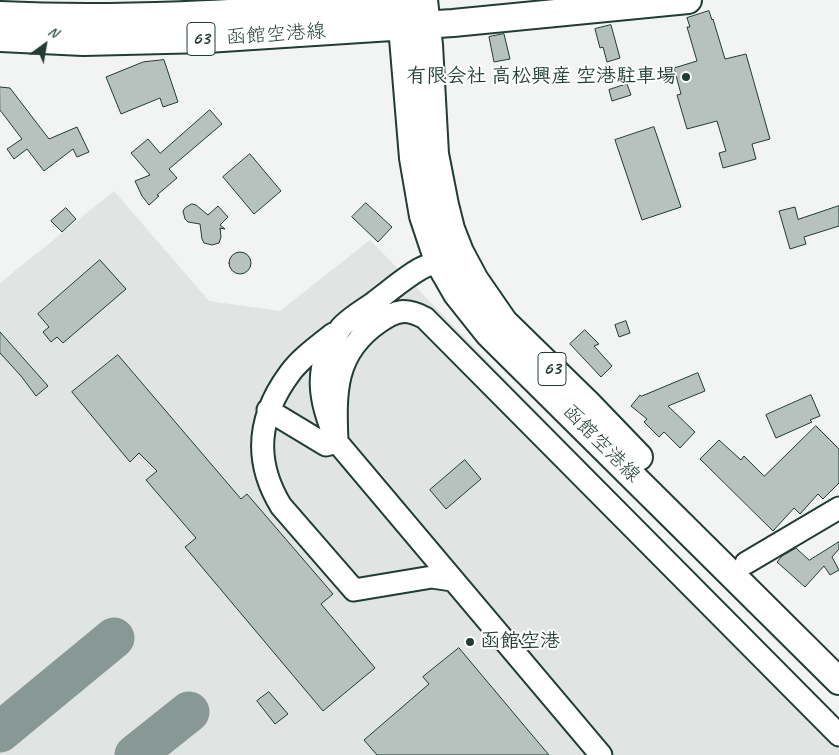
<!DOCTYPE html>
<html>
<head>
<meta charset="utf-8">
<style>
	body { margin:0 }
	#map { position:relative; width:839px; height:755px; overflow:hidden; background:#f2f3f3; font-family:Caveat,sans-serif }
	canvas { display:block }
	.north { position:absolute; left:20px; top:20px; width:50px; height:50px; -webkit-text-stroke:4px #fff; paint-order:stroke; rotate:32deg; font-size:14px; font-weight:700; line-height:20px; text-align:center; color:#1f3d34 }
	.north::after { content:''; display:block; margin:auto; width:18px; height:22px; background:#1f3d34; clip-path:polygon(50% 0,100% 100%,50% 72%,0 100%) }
</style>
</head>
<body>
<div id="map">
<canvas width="839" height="755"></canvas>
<div class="north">N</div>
</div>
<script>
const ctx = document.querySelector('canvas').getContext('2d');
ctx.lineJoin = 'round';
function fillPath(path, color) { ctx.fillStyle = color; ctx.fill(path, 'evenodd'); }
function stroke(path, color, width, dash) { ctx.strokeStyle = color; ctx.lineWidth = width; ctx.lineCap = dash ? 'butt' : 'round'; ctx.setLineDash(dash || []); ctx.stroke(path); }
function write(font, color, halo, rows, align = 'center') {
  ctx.font = font + ' Caveat,"Klee One",sans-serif'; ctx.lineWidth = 4; ctx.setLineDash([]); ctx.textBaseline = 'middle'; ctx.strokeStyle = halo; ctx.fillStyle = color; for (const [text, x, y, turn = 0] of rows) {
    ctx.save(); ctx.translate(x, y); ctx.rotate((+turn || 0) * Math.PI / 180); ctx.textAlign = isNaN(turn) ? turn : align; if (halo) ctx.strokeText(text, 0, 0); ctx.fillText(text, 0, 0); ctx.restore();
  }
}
fillPath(new Path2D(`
	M114 191 209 301 280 311 370 240 839 722V755H0V283Z`), '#e0e4e3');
stroke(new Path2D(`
	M0 732 114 638
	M135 755 189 712`), '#889894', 41);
const building = new Path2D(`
	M709 11 712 20 713 19 725 59 746 54 770 139 752 144 756 159 723 168 719 153 726 151 717 121 687 129 677 95 681 94 674 68 697 61 687 27H690L687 18Z
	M611 25 620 58 607 62 603 47 600 48 595 29Z
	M504 34 510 59 494 62 489 37Z
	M164 60 178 102 163 107 160 98 121 114 106 77 143 62Z
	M627 84 631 95 612 101 609 90Z
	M0 87 10 88 49 139 77 127 89 152 77 157 73 149 44 171 27 149 14 159 7 149 22 139 0 110Z
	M210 110 222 124 169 169 177 178 157 195 159 196 149 205 142 196 135 181 150 175 131 153 148 139 160 153Z
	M654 127 681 207 642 220 615 140Z
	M250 154 281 191 254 214 223 177Z
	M366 203 392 227 378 242 352 217Z
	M192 204 196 205 208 215 218 206 228 217 220 225 225 229 220 228 221 237 219 243 212 245 204 243 202 239 200 224 188 222 185 219 183 211 185 208Z
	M839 206V226L804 237 806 244 790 249 779 211 795 207 798 219Z
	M66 208 76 219 62 232 51 221Z
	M229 263a11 11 0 1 1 22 0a11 11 0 1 1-22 0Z
	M100 260 126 289 63 343 57 337 51 342 43 332 49 327 38 314Z
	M626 321 630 333 619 337 615 325Z
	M585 330 599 344 594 346 612 366 601 377 570 344Z
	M0 332 48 386 36 396 21 376 0 353Z
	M118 355 241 499 247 494 333 594 321 604 375 668 323 711 185 547 196 538 146 480 157 471 139 453 130 462 72 392Z
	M698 373 705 391 668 406 695 432 680 448 664 432 659 437 644 422 647 419 631 406 640 395 641 396Z
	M811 395 820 416 810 420 812 422 776 438 766 415Z
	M816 426 839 449V483L823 499 818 494 800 514 794 508 773 531 700 459 719 440 741 460 744 456 764 476Z
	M465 460 481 479 446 509 430 490Z
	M839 542V549L832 557 839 570 830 575 824 566 805 587 777 562 782 556 796 548 809 560Z
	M459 648 527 729 549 755H377L364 740 429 684 423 677Z
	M269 692 288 714 275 724 257 701Z`);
fillPath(building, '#b7c1bd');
stroke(building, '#1f3d34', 1);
const minor = new Path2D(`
	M452 255C441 260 430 264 420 269 404 278 391 290 376 301 366 309 347 319 340 329 312 367 319 402 337 442L601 755
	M333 334C318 346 301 358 290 373 258 416 253 460 281 506L354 590 432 577 452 580
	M268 410 326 445 337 442C335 392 334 353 379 322 396 310 406 308 425 318L839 735
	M746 563 839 508`);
const major = new Path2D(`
	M404 0 402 26 413 158 423 216 438 261 457 294 488 333 839 681
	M424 0 429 45 435 154 445 205 451 229 460 252 475 280 504 322 587 403 639 457
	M0 15C127 21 255 12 381 4L404 0
	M0 38 83 42 207 39 453 23 688 0`);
stroke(minor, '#1f3d34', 25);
stroke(major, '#1f3d34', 30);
stroke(minor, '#fff', 21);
stroke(major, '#fff', 26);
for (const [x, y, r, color] of [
	[686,77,5,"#1f3d34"],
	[470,642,5,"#1f3d34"]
]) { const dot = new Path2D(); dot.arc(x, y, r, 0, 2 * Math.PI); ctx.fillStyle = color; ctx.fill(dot); stroke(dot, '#fff', 2); }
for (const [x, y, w] of [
	[201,39,28],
	[552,369,28]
]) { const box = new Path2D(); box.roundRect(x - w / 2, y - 16.5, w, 33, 4); ctx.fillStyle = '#fff'; ctx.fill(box); stroke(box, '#1f3d34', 1); }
write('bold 19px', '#1f3d34', null, [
	["63",201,39],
	["63",552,369]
]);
write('20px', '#1f3d34', '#fff', [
	["函館空港線",276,35,-4],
	["函館空港線",601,444,45]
]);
write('bold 20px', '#1f3d34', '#fff', [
	["有限会社 高松興産 空港駐車場",676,77],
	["函館空港",480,642,"left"]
], 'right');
</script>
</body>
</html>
